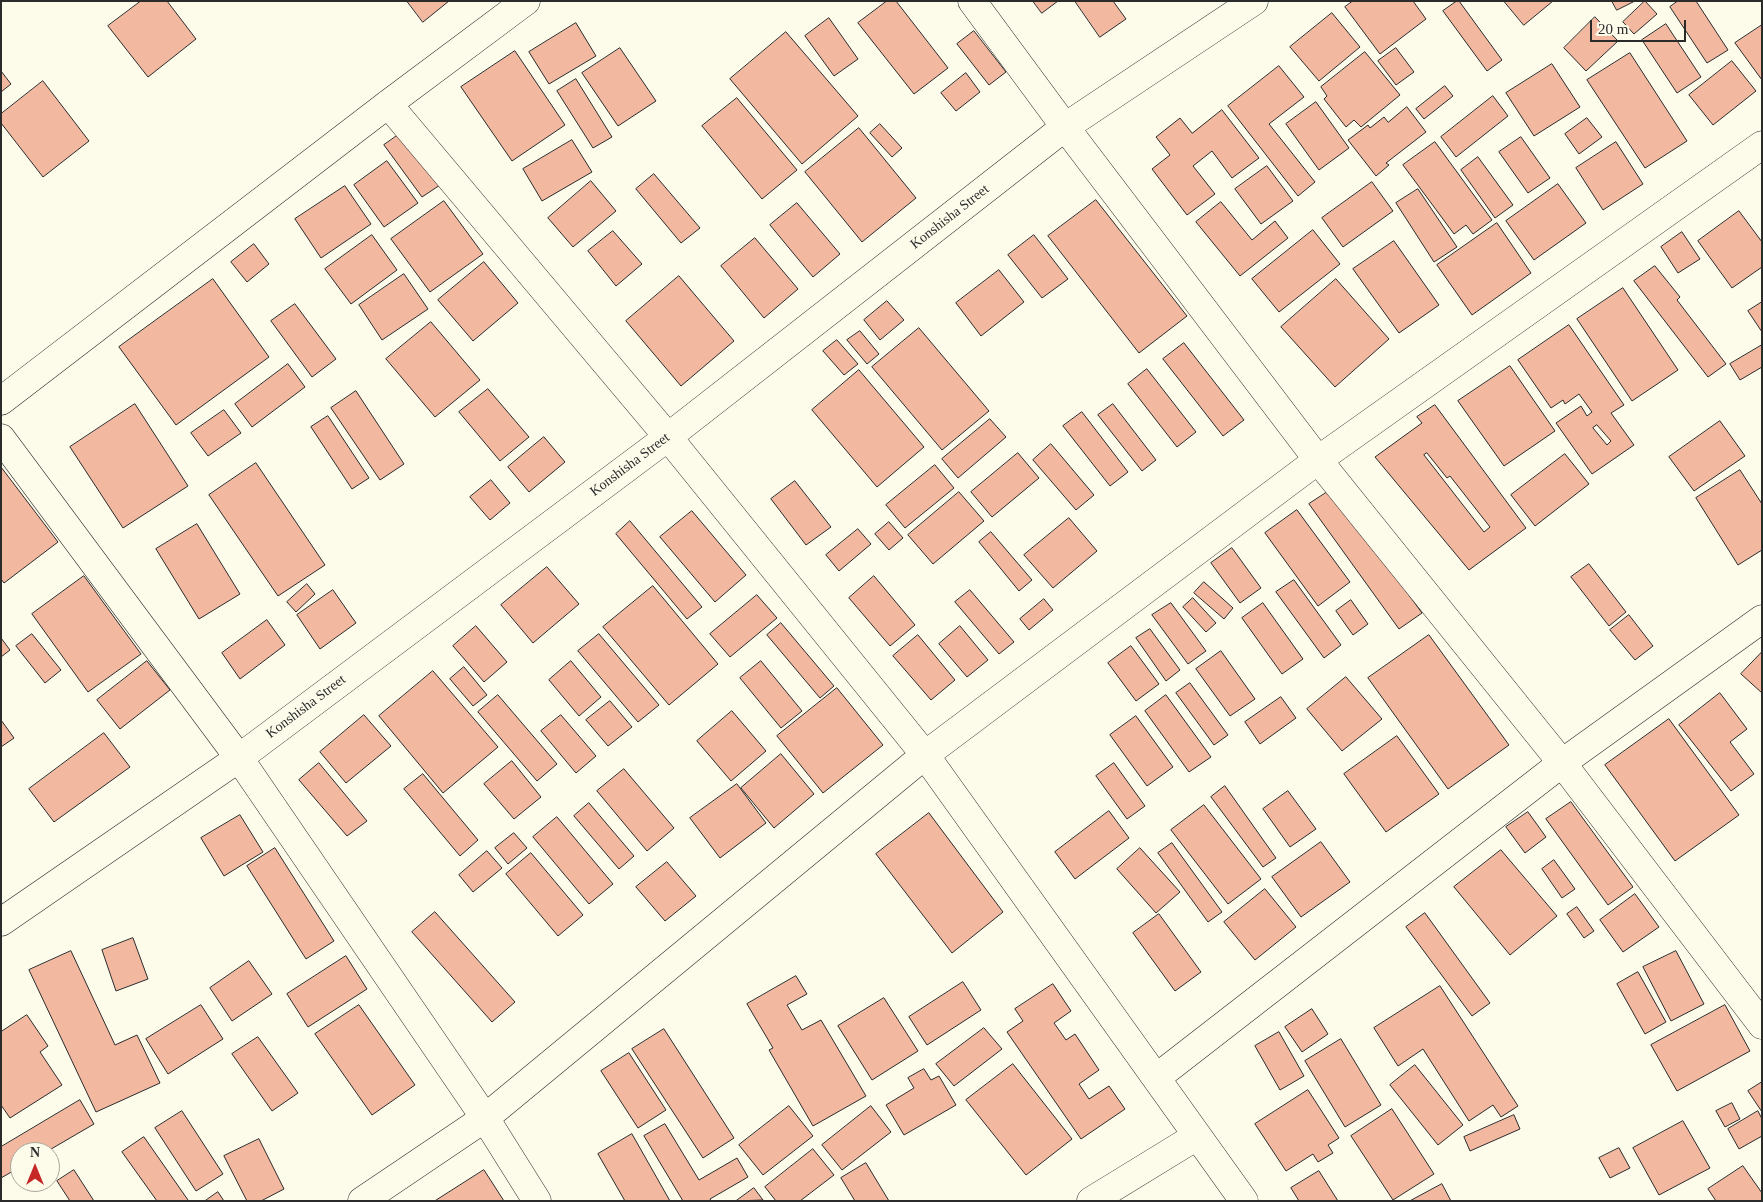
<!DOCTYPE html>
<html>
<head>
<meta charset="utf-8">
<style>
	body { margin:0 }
	#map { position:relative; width:1763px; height:1202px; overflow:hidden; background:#fdfbea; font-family:Georgia,serif }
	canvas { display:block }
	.frame { position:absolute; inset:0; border:2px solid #2b2b2b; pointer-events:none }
	.north { position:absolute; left:10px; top:1142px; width:50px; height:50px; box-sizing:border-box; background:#fdfbea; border:1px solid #a9a89e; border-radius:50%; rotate:0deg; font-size:14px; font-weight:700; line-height:20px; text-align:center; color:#2b2b2b }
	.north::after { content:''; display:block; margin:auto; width:18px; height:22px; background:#c62828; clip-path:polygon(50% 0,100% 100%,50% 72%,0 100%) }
	.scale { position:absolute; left:1590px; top:20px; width:96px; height:22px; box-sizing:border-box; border:2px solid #2b2b2b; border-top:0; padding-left:6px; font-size:15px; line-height:18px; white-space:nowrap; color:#2b2b2b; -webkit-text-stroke:4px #fdfbea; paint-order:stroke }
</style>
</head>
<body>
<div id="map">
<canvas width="1763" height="1202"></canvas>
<div class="frame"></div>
<div class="north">N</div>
<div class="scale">20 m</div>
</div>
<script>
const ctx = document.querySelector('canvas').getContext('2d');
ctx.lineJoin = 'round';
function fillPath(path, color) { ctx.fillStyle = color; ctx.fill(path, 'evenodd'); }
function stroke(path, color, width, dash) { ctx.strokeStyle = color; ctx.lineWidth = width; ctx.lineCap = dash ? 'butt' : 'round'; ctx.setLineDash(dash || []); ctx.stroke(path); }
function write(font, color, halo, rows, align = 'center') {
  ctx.font = font + ' Georgia,serif'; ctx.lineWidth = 4; ctx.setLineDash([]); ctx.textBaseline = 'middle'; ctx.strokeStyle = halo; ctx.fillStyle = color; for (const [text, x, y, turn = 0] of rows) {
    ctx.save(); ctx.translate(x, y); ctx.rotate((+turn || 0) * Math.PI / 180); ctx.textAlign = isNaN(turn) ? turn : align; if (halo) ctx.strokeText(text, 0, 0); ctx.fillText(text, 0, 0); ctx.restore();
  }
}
const building = new Path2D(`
	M141 1H167L196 39 148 77 108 26Z
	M407 1H449L423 22Z
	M887 1H896L948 68 914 94 858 23Z
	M1033 1H1058L1042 13Z
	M1075 1H1113L1126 19 1100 37Z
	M1353 1H1413L1426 19 1380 54 1345 7Z
	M1457 1H1459L1502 60 1487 71 1443 11Z
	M1504 1H1553L1524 25Z
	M1612 1H1635L1617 10Z
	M1645 1 1657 14 1634 34 1623 22Z
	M1678 1H1696L1728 50 1707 63 1670 7Z
	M1332 13 1360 47 1319 81 1290 47Z
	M1595 17 1618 41 1586 71 1564 48Z
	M829 18 858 59 834 76 805 36Z
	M576 23 596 56 549 84 529 52Z
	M1666 24 1701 77 1677 93 1642 40Z
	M1762 25V80L1735 43Z
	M974 31 1006 72 989 85 957 44Z
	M786 32 858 116 802 164 730 79Z
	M620 48 656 101 618 126 582 73Z
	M1396 48 1414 72 1396 85 1378 61Z
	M515 51 565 125 512 161 461 87Z
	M1365 52 1400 95 1361 127 1354 120 1346 127 1324 99 1327 96 1321 87Z
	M1630 53 1687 141 1645 168 1587 80Z
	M1732 61 1756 91 1713 125 1689 95Z
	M1552 64 1580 107 1534 136 1506 93Z
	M1279 66 1304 97 1269 124 1315 182 1298 196 1228 106Z
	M1 71 11 84 1 92Z
	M966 73 980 92 956 111 941 93Z
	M576 79 612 137 593 148 557 91Z
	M43 81 89 141 43 177 1 123V114Z
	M1445 86 1453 96 1424 119 1416 109Z
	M1493 96 1508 116 1456 157 1441 137Z
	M737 98 797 170 762 199 702 126Z
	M1316 102 1349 148 1319 170 1286 124Z
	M1407 107 1426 132 1386 163 1389 165 1376 176 1348 140 1368 125 1370 128 1384 117 1388 122Z
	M1222 110 1259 158 1232 178 1212 151 1193 166 1215 194 1187 215 1152 169 1170 155 1156 137 1180 118 1192 133Z
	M1587 118 1602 137 1579 154 1565 134Z
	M880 124 902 148 892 157 870 133Z
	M859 128 916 198 862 242 805 172Z
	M401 133 440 185 422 197 384 145Z
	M1521 137 1550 178 1528 193 1499 152Z
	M572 140 592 172 542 201 523 169Z
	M1435 142 1492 220 1473 234 1466 225 1454 234 1403 165Z
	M1616 142 1643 184 1603 210 1576 168Z
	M1478 157 1513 205 1495 218 1461 170Z
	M387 161 418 203 384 227 354 185Z
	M1267 166 1293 201 1261 224 1235 189Z
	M654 174 700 228 681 243 636 189Z
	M591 181 616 211 573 247 548 218Z
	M1372 182 1393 211 1343 247 1322 218Z
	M1558 184 1586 223 1534 260 1506 221Z
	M345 186 371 224 321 258 295 219Z
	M1418 189 1457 247 1434 262 1396 203Z
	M1096 200 1187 316 1139 353 1048 236Z
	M444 201 483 254 430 292 391 239Z
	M1221 202 1252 240 1275 221 1288 238 1240 276 1196 222Z
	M797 203 840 254 813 277 770 225Z
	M1739 211 1762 242V267L1732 288 1698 241Z
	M1497 223 1531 273 1472 315 1437 265Z
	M1313 230 1340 264 1279 312 1252 279Z
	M613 231 642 264 616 286 588 251Z
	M1682 232 1700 259 1678 273 1661 247Z
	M372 235 397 270 351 304 325 269Z
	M1034 235 1068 279 1042 298 1008 255Z
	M755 238 798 289 764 318 721 266Z
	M1394 241 1439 305 1399 333 1353 269Z
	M254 244 269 264 247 282 231 262Z
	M484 262 518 303 473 341 438 300Z
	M1655 266 1680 297 1677 300 1726 364 1708 377 1634 281Z
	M999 270 1024 302 981 336 956 303Z
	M404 274 428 309 382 340 359 305Z
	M679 276 734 341 681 386 626 321Z
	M213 279 269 357 176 425 119 347Z
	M1336 279 1389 339 1335 387 1281 327Z
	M1623 288 1678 370 1632 401 1577 319Z
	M887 301 904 320 880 340 864 320Z
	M1762 302V332L1748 311Z
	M295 304 336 359 312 377 271 321Z
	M431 322 480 380 435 417 386 359Z
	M1569 325 1624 405 1611 413 1634 445 1592 474 1556 423 1581 406 1587 416 1592 412 1579 394 1565 404 1563 400 1551 408 1518 360ZM1597 425 1611 441 1607 445 1593 428Z
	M919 328 989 411 942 450 872 367Z
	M860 331 879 354 867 364 847 340Z
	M837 340 858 364 844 375 823 351Z
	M1184 343 1244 420 1223 436 1163 359Z
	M1762 345V367L1740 380 1730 364Z
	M288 364 305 387 252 427 235 404Z
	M1510 366 1555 431 1504 466 1458 401Z
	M1147 369 1196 432 1177 447 1128 384Z
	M859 370 924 447 877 487 812 410Z
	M488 389 529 437 500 461 459 412Z
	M356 391 404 464 380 480 331 408Z
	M135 404 188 486 123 528 70 447Z
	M1113 404 1156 460 1142 471 1098 415Z
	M1435 405 1526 528 1469 570 1375 457 1422 423 1417 417ZM1427 453 1447 478 1450 476 1490 527 1484 532 1424 455Z
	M224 410 241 433 208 456 191 433Z
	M1082 412 1128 472 1110 486 1063 426Z
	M328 416 369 478 352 489 311 427Z
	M990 419 1006 437 958 478 942 459Z
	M1720 421 1745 456 1694 491 1669 457Z
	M544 437 565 462 529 492 508 467Z
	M1051 444 1094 495 1076 510 1033 460Z
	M1018 453 1039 478 992 517 971 492Z
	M1565 454 1589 484 1535 526 1511 495Z
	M256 463 325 565 278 596 209 495Z
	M935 465 954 488 905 528 886 505Z
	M1 467 58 542 4 583 1 579Z
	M1740 470 1762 504V550L1738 565 1696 498Z
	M491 480 510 503 490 520 470 497Z
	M795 481 831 527 806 545 771 499Z
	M1332 489 1422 613 1399 629 1309 504Z
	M959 492 984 521 933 564 908 535Z
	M1297 510 1350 582 1318 606 1265 533Z
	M692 511 746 575 715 602 660 537Z
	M1069 518 1097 551 1053 588 1024 555Z
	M630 521 702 607 687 619 616 534Z
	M889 522 903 538 889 550 875 534Z
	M197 524 240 594 199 619 156 549Z
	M858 529 871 544 839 571 826 555Z
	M991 532 1032 580 1019 591 979 542Z
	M1232 548 1261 588 1240 603 1211 563Z
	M1589 564 1626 612 1609 626 1571 577Z
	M547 567 579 604 533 643 501 605Z
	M84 576 141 654 88 692 32 614Z
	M874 576 915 625 890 646 849 598Z
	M1294 580 1341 645 1324 658 1276 592Z
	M1204 582 1233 608 1224 619 1194 593Z
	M307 584 315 594 296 612 287 602Z
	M653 586 718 664 669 705 603 627Z
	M333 590 356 623 320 649 297 615Z
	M970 590 1014 642 999 654 955 602Z
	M757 595 777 618 730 657 710 634Z
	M1193 598 1216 623 1206 632 1183 607Z
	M1044 599 1053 610 1029 630 1020 619Z
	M1351 600 1368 624 1353 635 1336 611Z
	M1171 603 1206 651 1188 664 1152 615Z
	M1263 603 1303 659 1282 674 1242 618Z
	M1629 615 1653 646 1635 660 1610 630Z
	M267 620 285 645 240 679 222 653Z
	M781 623 834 686 820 698 767 635Z
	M476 626 507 662 484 682 453 646Z
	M960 626 988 660 967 677 939 644Z
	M1150 629 1180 670 1166 681 1136 638Z
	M32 634 61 670 45 683 16 646Z
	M599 634 659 705 638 722 578 651Z
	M918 635 955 680 931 700 893 656Z
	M1429 635 1509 745 1448 789 1368 678Z
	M1 638 10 650 1 657Z
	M1131 646 1159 684 1136 701 1108 663Z
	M1221 651 1255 699 1230 716 1196 669Z
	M1762 652V693L1741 674Z
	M147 661 170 690 120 729 97 700Z
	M571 661 601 697 579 716 549 680Z
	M761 661 802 711 781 728 740 678Z
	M464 667 487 695 473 706 450 679Z
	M433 671 498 747 443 793 379 716Z
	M1346 677 1382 719 1342 751 1307 709Z
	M1190 683 1228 735 1214 745 1176 693Z
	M837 688 883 745 823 793 777 736Z
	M1720 693 1747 729 1730 742 1754 774 1731 791 1679 725Z
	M498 695 557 764 537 781 478 712Z
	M1166 695 1211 757 1189 772 1145 711Z
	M1281 697 1296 718 1260 744 1245 722Z
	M610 701 632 727 608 746 586 720Z
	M732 711 766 751 731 781 697 741Z
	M364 715 391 746 346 783 320 752Z
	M561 715 596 756 576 773 541 731Z
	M1136 716 1173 767 1147 786 1110 735Z
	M1669 719 1739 815 1675 861 1605 765Z
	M1 720 14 738 1 747Z
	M104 733 130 767 54 822 29 789Z
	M1397 736 1439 794 1386 832 1344 774Z
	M781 754 814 794 774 828 741 788Z
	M512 761 541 797 514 819 484 784Z
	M319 763 367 821 347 836 299 780Z
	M1114 763 1145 806 1127 819 1096 776Z
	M624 769 674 828 647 851 597 791Z
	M423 774 478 840 460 856 404 789Z
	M737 784 766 823 720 858 690 818Z
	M1225 786 1276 858 1263 867 1211 797Z
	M1288 791 1316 829 1290 847 1263 809Z
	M1571 802 1633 887 1608 905 1546 819Z
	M589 803 634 856 619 869 574 816Z
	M1204 805 1261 879 1228 904 1171 830Z
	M1109 811 1129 838 1075 879 1055 852Z
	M1528 812 1546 837 1525 853 1506 827Z
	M929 813 1003 912 952 953 876 854Z
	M240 815 263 852 224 876 201 838Z
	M557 817 613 884 589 904 533 837Z
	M514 833 527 848 508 864 495 848Z
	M1321 842 1350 882 1301 917 1272 877Z
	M1172 843 1222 912 1208 922 1158 853Z
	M275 848 334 941 306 959 247 866Z
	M1140 848 1180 892 1156 913 1117 869Z
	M1501 850 1557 916 1510 955 1454 887Z
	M487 851 502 868 473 892 459 875Z
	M531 853 583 915 558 936 506 874Z
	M1554 860 1575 889 1562 898 1542 869Z
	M667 862 696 896 665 921 636 887Z
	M1265 889 1296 927 1255 960 1224 922Z
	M1635 894 1659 927 1623 952 1600 920Z
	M1577 907 1594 931 1584 938 1567 914Z
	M435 912 515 1002 492 1022 412 932Z
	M1425 913 1490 1003 1472 1016 1406 927Z
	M1159 914 1201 972 1175 991 1133 933Z
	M133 938 148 979 116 991 102 950Z
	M71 951 115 1045 137 1035 160 1083 96 1112 29 970Z
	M1676 951 1704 1004 1671 1021 1643 967Z
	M346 956 367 989 308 1027 287 994Z
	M249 961 272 994 232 1021 210 988Z
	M1638 972 1666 1022 1645 1034 1617 984Z
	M796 976 807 994 787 1005 802 1030 821 1020 866 1096 813 1126 769 1050 773 1048 747 1004Z
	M963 982 981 1010 927 1045 909 1017Z
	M1053 984 1071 1011 1054 1023 1066 1040 1075 1034 1099 1070 1079 1084 1089 1099 1109 1086 1125 1109 1081 1139 1007 1032 1023 1021 1015 1009Z
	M1440 986 1518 1106 1501 1117 1493 1105 1469 1121 1423 1049 1398 1066 1374 1028Z
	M884 998 918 1051 872 1080 838 1026Z
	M201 1005 223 1039 168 1074 146 1039Z
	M359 1005 415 1085 372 1115 315 1034Z
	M1725 1005 1750 1051 1677 1091 1651 1045Z
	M1312 1009 1328 1034 1302 1052 1285 1027Z
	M27 1015 48 1046 40 1052 62 1085 10 1118 1 1105V1032Z
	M984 1028 1002 1049 954 1086 936 1064Z
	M664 1029 734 1138 703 1158 632 1049Z
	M1279 1032 1304 1076 1280 1090 1255 1046Z
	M258 1037 298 1093 272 1111 232 1054Z
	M1341 1039 1381 1105 1345 1127 1305 1061Z
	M629 1053 666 1110 638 1128 601 1071Z
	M1013 1064 1072 1139 1026 1175 966 1100Z
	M1415 1065 1463 1125 1438 1145 1390 1085Z
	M924 1069 931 1080 939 1076 956 1105 904 1135 886 1105 914 1088 908 1078Z
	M1762 1082V1112L1748 1091Z
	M1308 1090 1339 1138 1328 1145 1333 1153 1318 1162 1313 1154 1286 1171 1255 1124Z
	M80 1100 94 1124 46 1152H20V1167L1 1178V1147Z
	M1732 1103 1740 1119 1725 1127 1716 1111Z
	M789 1106 813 1136 763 1175 739 1145Z
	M871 1106 891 1132 842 1170 822 1145Z
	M1392 1109 1434 1174 1393 1200 1351 1136Z
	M182 1111 223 1174 196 1191 155 1128Z
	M1758 1111 1762 1119V1136L1739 1149 1728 1129Z
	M1514 1115 1520 1129 1470 1151 1464 1137Z
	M1683 1121 1710 1168 1659 1195 1633 1148Z
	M665 1124 699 1180 737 1158 748 1177 710 1199 711 1201H683L644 1136Z
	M632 1134 670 1201H625L598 1154Z
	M144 1137 188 1200V1201H157L122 1152Z
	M259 1139 284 1189 261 1201H247L224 1156Z
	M1619 1148 1630 1168 1610 1178 1599 1158Z
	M813 1149 834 1175 800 1201H776L765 1187Z
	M866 1163 889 1201H855L841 1178Z
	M1743 1166 1762 1193V1201H1716L1708 1189Z
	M74 1170 94 1201H70L57 1181Z
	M484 1170 504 1201H435Z
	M1319 1171 1338 1201H1299L1291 1188Z
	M1442 1184 1451 1201H1410Z
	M754 1188 763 1200 736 1201Z
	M218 1192 224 1201H205Z`);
fillPath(building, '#f2b8a0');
stroke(building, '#2b2b2b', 1);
const minor = new Path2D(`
	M972 1 1065 127 1318 460 1562 763 1762 1025
	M388 104 668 437 925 755 1244 1201
	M1 401 388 104 526 1
	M1 438 239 758 485 1118 537 1201
	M1 922 239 758 668 437 1065 127 1254 1
	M1156 1078 1562 763 1762 619
	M362 1201 485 1118 925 755 1318 460 1762 145
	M1091 1201 1197 1136`);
stroke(minor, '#2b2b2b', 29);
stroke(minor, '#fdfbea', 28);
write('14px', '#2b2b2b', '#fdfbea', [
	["Konshisha Street",950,217,-38],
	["Konshisha Street",630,465,-37],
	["Konshisha Street",306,707,-37]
]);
</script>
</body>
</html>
